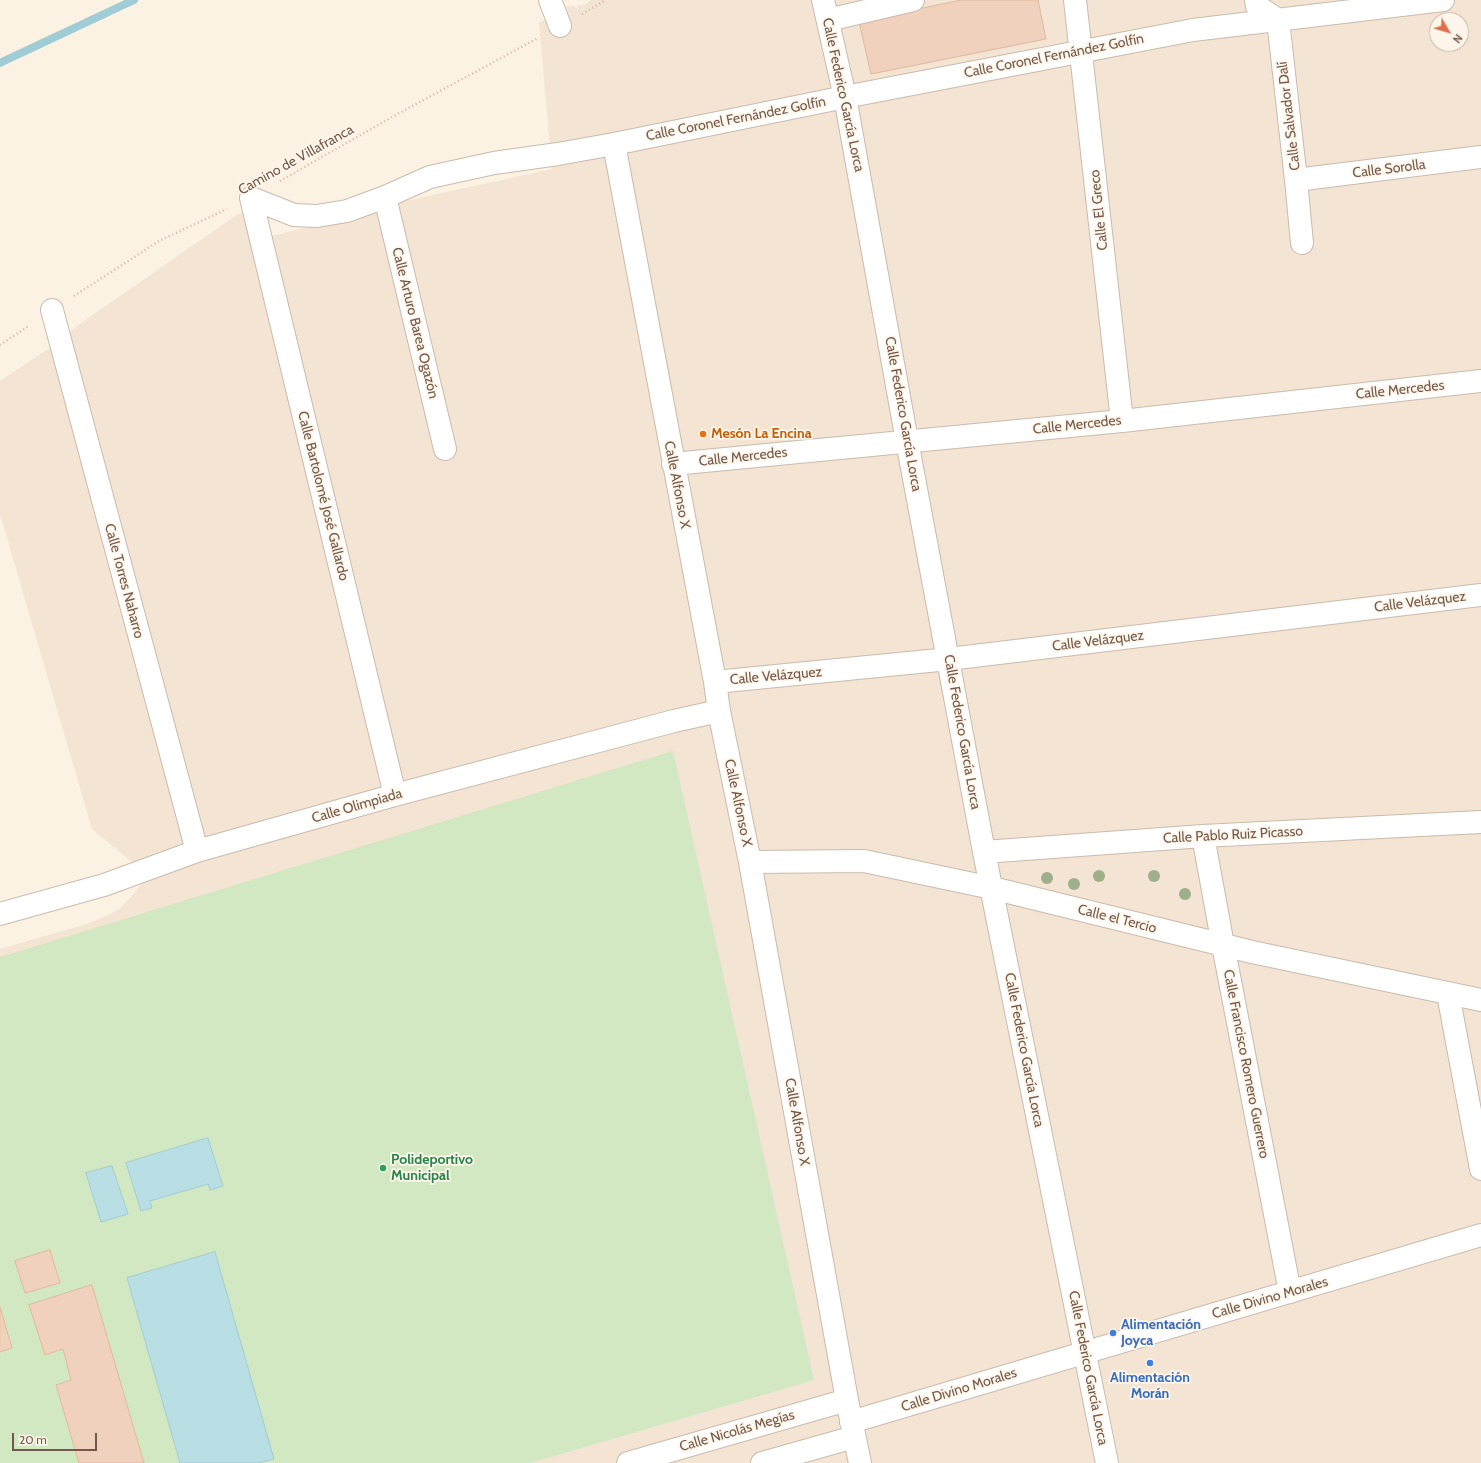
<!DOCTYPE html>
<html>
<head>
<meta charset="utf-8">
<style>
	body { margin:0 }
	#map { position:relative; width:1481px; height:1463px; overflow:hidden; background:#fbf2e4; font-family:Cabin,sans-serif }
	canvas { display:block }
	.north { position:absolute; left:1429px; top:12px; width:40px; height:40px; box-sizing:border-box; background:#fef6ea; border:1px solid #c6b7aa; border-radius:50%; rotate:128deg; font-size:11px; font-weight:700; line-height:16px; text-align:center; color:#73594b }
	.north::after { content:''; display:block; margin:auto; width:14px; height:18px; background:#e16e4e; clip-path:polygon(50% 0,100% 100%,50% 72%,0 100%) }
	.scale { position:absolute; left:12px; top:1433px; width:85px; height:18px; box-sizing:border-box; border:2px solid #73594b; border-top:0; padding-left:5px; font-size:12px; line-height:14px; white-space:nowrap; color:#73594b; -webkit-text-stroke:3px #fef6ea; paint-order:stroke }
</style>
</head>
<body>
<div id="map">
<canvas width="1481" height="1463"></canvas>
<div class="north">N</div>
<div class="scale">20 m</div>
</div>
<script>
const ctx = document.querySelector('canvas').getContext('2d');
ctx.lineJoin = 'round';
function fillPath(path, color) { ctx.fillStyle = color; ctx.fill(path, 'evenodd'); }
function stroke(path, color, width, dash) { ctx.strokeStyle = color; ctx.lineWidth = width; ctx.lineCap = dash ? 'butt' : 'round'; ctx.setLineDash(dash || []); ctx.stroke(path); }
function write(font, color, halo, rows, align = 'center') {
  ctx.font = font + ' Cabin,sans-serif'; ctx.lineWidth = 3.5; ctx.setLineDash([]); ctx.textBaseline = 'middle'; ctx.strokeStyle = halo; ctx.fillStyle = color; for (const [text, x, y, turn = 0] of rows) {
    ctx.save(); ctx.translate(x, y); ctx.rotate((+turn || 0) * Math.PI / 180); ctx.textAlign = isNaN(turn) ? turn : align; if (halo) ctx.strokeText(text, 0, 0); ctx.fillText(text, 0, 0); ctx.restore();
  }
}
fillPath(new Path2D(`
	M591 0H1481V1463H0V949L90 923 120 909 149 876 92 829 0 514V381L48 349 64 346 62 339 77 326 238 214 254 209 260 236 277 235 396 203 552 169 539 23 552 16V7L574 6 577 9 578 5H584ZM1437 20H1461V44H1437Z`), '#f3e4d3');
fillPath(new Path2D(`
	M673 751 814 1380 530 1463H0V957Z`), '#d2e8c3');
const water = new Path2D(`
	M208 1138 223 1186 210 1190 208 1184 150 1201 152 1208 141 1211 126 1163Z
	M112 1166 128 1214 101 1222 86 1173Z
	M215 1252 274 1459 258 1463H180L127 1278Z`);
fillPath(water, '#b9dee4');
stroke(water, '#a0cdd5', 1);
stroke(new Path2D(`
	M0 63 134 0`), '#a0cdd5', 8);
const building = new Path2D(`
	M961 0H1038L1046 39 871 74 859 22Z
	M50 1250 60 1283 25 1293 15 1261Z
	M92 1285 144 1463H79L56 1385 71 1380 63 1349 45 1355 29 1305Z
	M0 1307 12 1348 0 1352Z`);
fillPath(building, '#f0d1bd');
stroke(building, '#e2b89e', 1);
const minor = new Path2D(`
	M550 0 560 26
	M823 0 845 97 907 441 984 852 1107 1463
	M1075 0 1122 421
	M1256 0 1257 6 1278 20 1296 180 1302 243
	M828 20 913 0
	M614 144 715 682 719 711 750 862 847 1400 860 1463
	M1296 180 1481 157
	M385 197 445 449
	M251 198 294 215 317 216 347 211 385 197 430 177 494 163 558 154 614 144 845 97 1193 30 1443 0
	M251 198 395 795
	M52 310 197 851
	M673 464 1122 421 1481 381
	M715 682 949 659 1481 595
	M1203 836 1223 945 1290 1292
	M984 852 1203 836 1481 822
	M750 862 864 861 992 888 1252 952 1481 1000
	M0 914 104 885 197 851 395 795 674 721 719 711
	M1448 994 1481 1169
	M851 1422 1481 1235
	M628 1463 847 1400
	M762 1463 854 1437`);
stroke(minor, '#ccbaab', 24);
stroke(new Path2D(`
	M582 14 606 0
	M280 181 392 117 538 38
	M74 296 159 241 227 209
	M0 345 30 325`), '#d4b4a0', 2.5, [1, 3]);
stroke(minor, '#fff', 22);
ctx.fillStyle = '#9faf8b';
for (const [x, y] of [
	[1099,876],
	[1154,876],
	[1047,878],
	[1074,884],
	[1185,894]
]) { ctx.beginPath(); ctx.arc(x, y, 6, 0, 2 * Math.PI); ctx.fill(); }
for (const [x, y, r, color] of [
	[703,434,4,"#e8710a"],
	[383,1168,4,"#2e9e5b"],
	[1113,1333,4,"#3f7fe0"],
	[1150,1363,4,"#3f7fe0"]
]) { const dot = new Path2D(); dot.arc(x, y, r, 0, 2 * Math.PI); ctx.fillStyle = color; ctx.fill(dot); stroke(dot, '#fef6ea', 1.5); }
write('14px', '#73594b', '#fef6ea', [
	["Calle Coronel Fernández Golfín",1054,56,-11],
	["Calle Federico García Lorca",843,95,78],
	["Calle Salvador Dalí",1289,116,-97],
	["Calle Coronel Fernández Golfín",736,119,-11],
	["Camino de Villafranca",296,160,-29],
	["Calle Sorolla",1389,169,-7],
	["Calle El Greco",1099,210,-96],
	["Calle Arturo Barea Ogazón",415,323,76],
	["Calle Mercedes",1400,390,-6],
	["Calle Federico García Lorca",903,414,80],
	["Calle Mercedes",1077,425,-6],
	["Calle Mercedes",743,457,-6],
	["Calle Alfonso X",677,485,79],
	["Calle Bartolomé José Gallardo",323,496,76],
	["Calle Torres Naharro",124,581,75],
	["Calle Velázquez",1420,602,-7],
	["Calle Velázquez",1098,641,-7],
	["Calle Velázquez",776,676,-5],
	["Calle Federico García Lorca",962,732,80],
	["Calle Alfonso X",738,803,78],
	["Calle Olimpiada",357,806,-16],
	["Calle Pablo Ruiz Picasso",1233,835,-3],
	["Calle el Tercio",1117,919,14],
	["Calle Federico García Lorca",1024,1050,79],
	["Calle Francisco Romero Guerrero",1246,1064,79],
	["Calle Alfonso X",797,1122,80],
	["Calle Divino Morales",1270,1298,-16],
	["Calle Federico García Lorca",1088,1368,79],
	["Calle Divino Morales",959,1390,-17],
	["Calle Nicolás Megías",737,1431,-16]
]);
write('bold 14px', '#c56008', '#fef6ea', [
	["Mesón La Encina",711,434]
], 'left');
write('bold 14px', '#27864d', '#fef6ea', [
	["Polideportivo",391,1160],
	["Municipal",391,1176]
], 'left');
write('bold 14px', '#366cbe', '#fef6ea', [
	["Alimentación",1121,1325],
	["Joyca",1121,1341],
	["Alimentación",1150,1378,"center"],
	["Morán",1150,1394,"center"]
], 'left');
</script>
</body>
</html>
